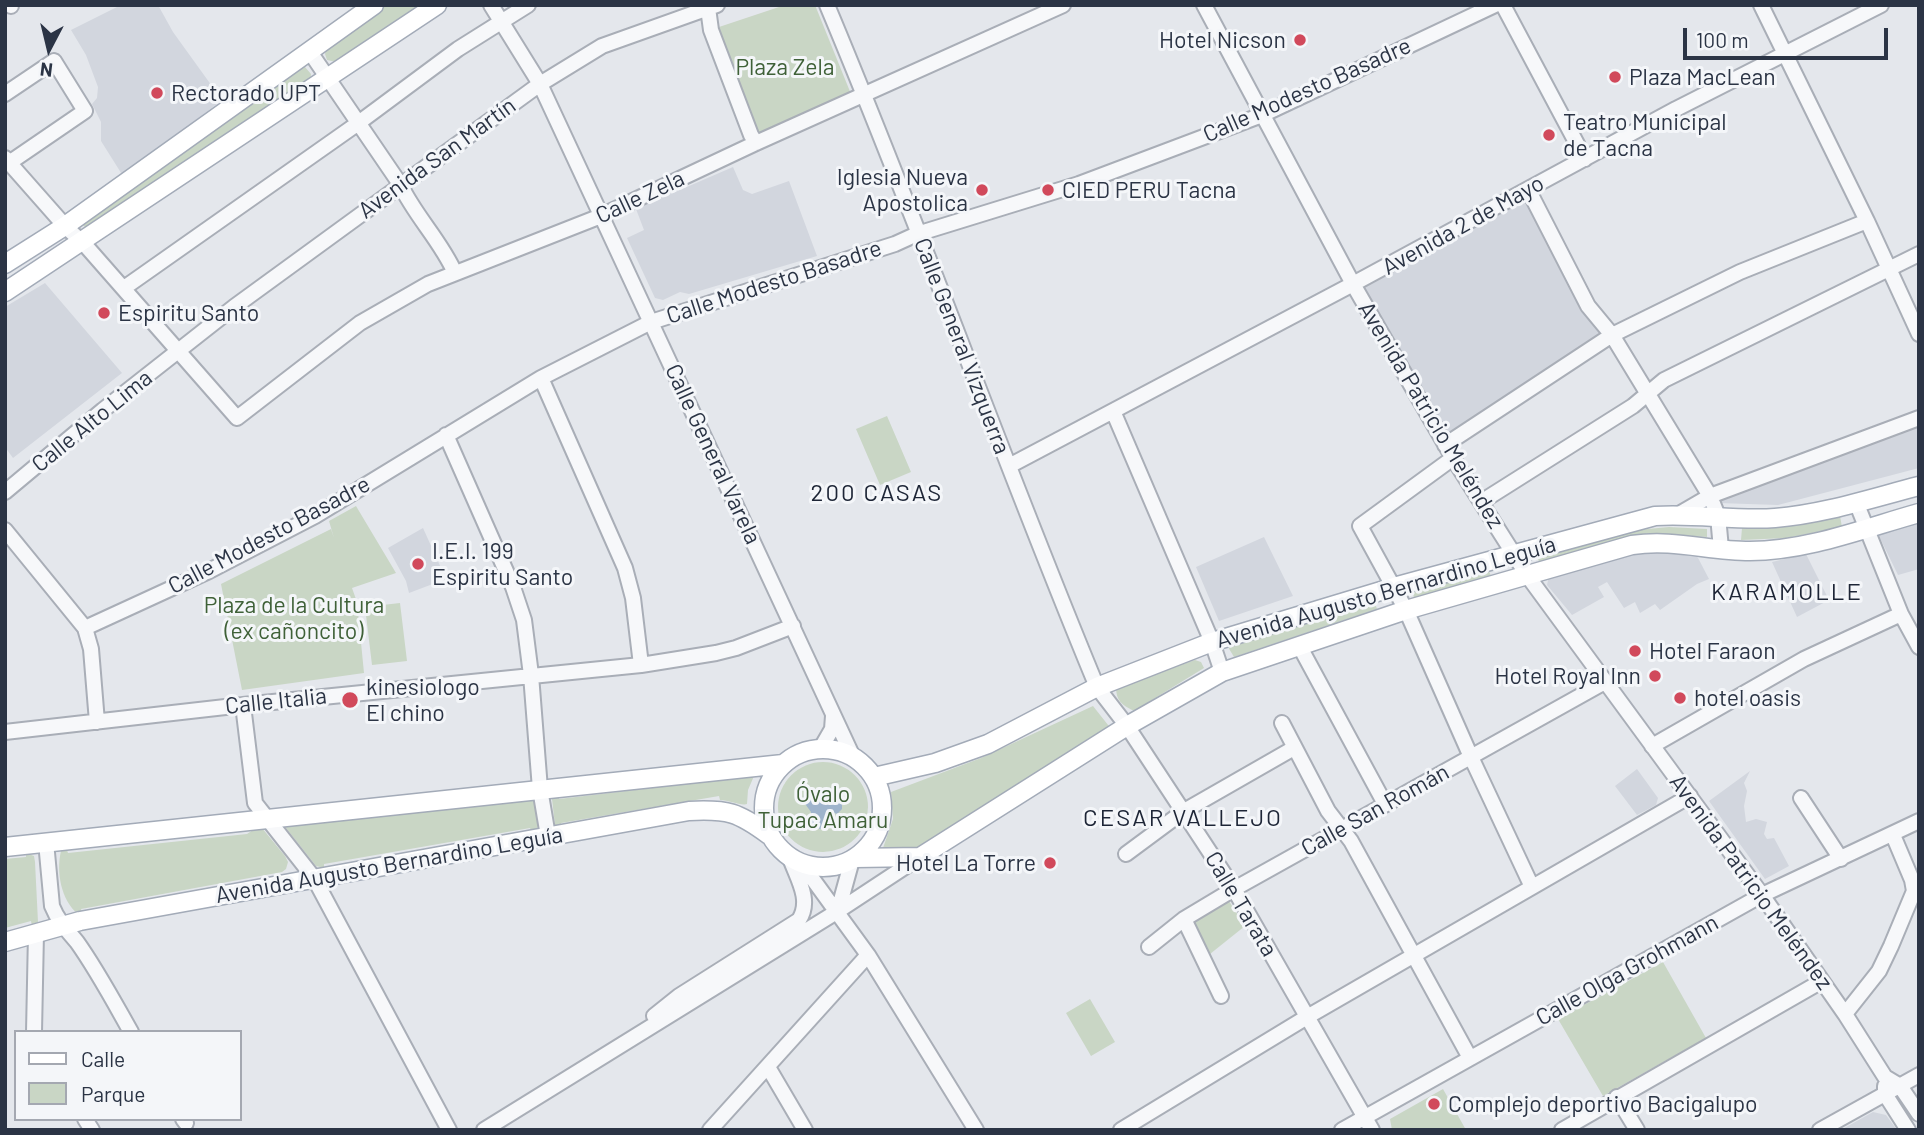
<!DOCTYPE html>
<html>
<head>
<meta charset="utf-8">
<style>
	body { margin:0 }
	#map { position:relative; width:1924px; height:1135px; overflow:hidden; background:#e4e7ec; font-family:Barlow,sans-serif }
	canvas { display:block }
	.frame { position:absolute; inset:0; border:7px solid #2b3445; pointer-events:none }
	.legend { position:absolute; left:14px; top:1030px; width:228px; height:91px; box-sizing:border-box; background:#f4f6f9; border:2px solid #a4a8b1; margin:0; padding:9px 12px; list-style:none; font-size:21px; color:#2b3445 }
	.legend li { display:flex; align-items:center; gap:14px; height:35px }
	.legend b { width:35px; border:2px solid #a4a8b1 }
	.north { position:absolute; left:14px; top:14px; width:70px; height:70px; -webkit-text-stroke:5px #f4f6f9; paint-order:stroke; rotate:187deg; font-size:19px; font-weight:700; line-height:28px; text-align:center; color:#2b3445 }
	.north::after { content:''; display:block; margin:auto; width:24px; height:32px; background:#2b3445; clip-path:polygon(50% 0,100% 100%,50% 72%,0 100%) }
	.scale { position:absolute; left:1683px; top:28px; width:205px; height:32px; box-sizing:border-box; border:4px solid #2b3445; border-top:0; padding-left:9px; font-size:21px; line-height:24px; white-space:nowrap; color:#2b3445; -webkit-text-stroke:5px #f4f6f9; paint-order:stroke }
</style>
</head>
<body>
<div id="map">
<canvas width="1924" height="1135"></canvas>
<div class="frame"></div>
<ul class="legend">
<li><b style="height:9px;background:#fff"></b>Calle</li>
<li><b style="height:19px;background:#c9d6c5"></b>Parque</li>
</ul>
<div class="north">N</div>
<div class="scale">100 m</div>
</div>
<script>
const ctx = document.querySelector('canvas').getContext('2d');
ctx.lineJoin = 'round';
function fillPath(path, color) { ctx.fillStyle = color; ctx.fill(path, 'evenodd'); }
function stroke(path, color, width, dash) { ctx.strokeStyle = color; ctx.lineWidth = width; ctx.lineCap = dash ? 'butt' : 'round'; ctx.setLineDash(dash || []); ctx.stroke(path); }
function write(font, color, halo, rows, align = 'center') {
  ctx.font = font + ' Barlow,sans-serif'; ctx.lineWidth = 6; ctx.setLineDash([]); ctx.textBaseline = 'middle'; ctx.strokeStyle = halo; ctx.fillStyle = color; for (const [text, x, y, turn = 0] of rows) {
    ctx.save(); ctx.translate(x, y); ctx.rotate((+turn || 0) * Math.PI / 180); ctx.textAlign = isNaN(turn) ? turn : align; if (halo) ctx.strokeText(text, 0, 0); ctx.fillText(text, 0, 0); ctx.restore();
  }
}
fillPath(new Path2D(`
	M117 5H158L173 32 222 100 123 176 101 141V122L92 104 97 98 98 87 86 55 71 30 117 7Z
	M733 167 743 190 752 194 789 181 817 256 689 294 680 292 663 300 655 298 627 238 644 230 636 209Z
	M1528 189 1612 335 1445 445 1353 284Z
	M45 283 122 373 13 458 5 447V307Z
	M1919 427V468L1778 505 1718 503 1737 491Z
	M1919 523V569L1898 575 1878 534Z
	M423 528 446 579 409 593 406 581 388 548Z
	M1264 537 1293 596 1219 621 1196 567Z
	M1659 549 1697 556 1709 579 1697 584 1660 610 1655 604 1640 613 1635 602 1624 608 1607 582 1598 587 1604 597 1572 615 1547 585 1549 576 1598 562Z
	M1806 554 1829 600 1797 617 1772 562Z
	M1637 769 1658 798 1656 805 1637 815 1615 786Z
	M1750 771 1744 783 1747 791 1744 806 1746 822 1756 819 1767 822 1764 834 1767 839 1774 838 1789 866 1765 879 1709 801Z
	M1873 1112 1886 1115 1897 1130H1841Z`), '#d2d6de');
fillPath(new Path2D(`
	M383 5H421L336 62 327 60 325 54 327 46Z
	M785 5H815L851 94 758 135 719 27Z
	M299 66 305 67 311 74 310 83 87 229 82 224Z
	M887 416 911 472 880 485 856 429Z
	M356 506 396 573 352 588 357 602 364 673 242 690 221 584 331 529 334 538 329 521Z
	M1840 516 1842 527 1786 538 1741 540 1742 528 1782 526Z
	M1669 527 1707 529V537L1650 533 1609 542 1540 563 1537 558 1637 530Z
	M1488 569 1491 576 1414 601 1413 589Z
	M1374 601 1377 609 1234 657 1228 647Z
	M400 603 407 661 372 665 365 607Z
	M1195 660 1201 662 1204 668 1134 711C1122 705 1116 701 1116 687Z
	M1093 706 1112 730 921 848H883L893 819 891 792 981 758Z
	M778 807a45 45 0 1 1 90 0a45 45 0 1 1-90 0Z
	M752 773 754 776 748 790 747 804C741 806 729 800 720 800L719 796 561 823V826L555 825 552 799 554 796 558 795 559 799 719 780V776Z
	M531 798 534 802 538 826 536 830 531 831 530 828 324 864V868L316 866 286 828V825L289 824 292 826Z
	M262 828 285 856 288 862 286 869 282 872 81 909 82 913 78 914C61 900 56 872 61 851L67 850 68 853 247 834 253 830Z
	M26 853 34 856 35 862 38 922 32 926 31 921 5 928V859L26 857Z
	M1227 898 1245 926 1210 954 1191 920Z
	M1663 962 1706 1038 1603 1096 1558 1019Z
	M1090 999 1115 1042 1091 1056 1066 1013Z
	M1443 1089 1466 1130H1392L1390 1119Z`), '#c9d6c5');
fillPath(new Path2D(`
	M815 789 820 795 827 797 835 793 842 799V809L837 814 832 812 828 817 827 825 820 829 810 823 811 812 803 801 804 794Z`), '#9fb4cc');
const minor = new Path2D(`
	M10 5 11 6
	M491 5 540 84 853 757
	M827 5C922 231 1003 461 1097 687L1127 726 1234 889 1372 1130
	M1204 5 1353 284 1453 458 1527 575 1762 895 1845 1014 1885 1077 1900 1086 1919 1114
	M1503 5 1585 159
	M1761 5 1867 221 1919 334
	M708 8 711 30 751 135 756 143
	M310 52 400 184C415 216 441 241 455 273
	M5 94 54 61 85 111 9 163
	M5 158 65 226 86 246 237 418 360 323 428 284 601 216 756 143 1063 5
	M1528 189 1588 306 1612 335 1710 496 1718 516 1721 549
	M124 288 357 124 458 49 528 5
	M541 378 625 568 633 598 641 665
	M1113 411 1212 642 1222 672
	M446 435 513 587 524 620 531 675 540 789 548 836
	M1445 445 1612 335 1740 272 1867 221
	M1453 458 1360 526 1406 610 1471 757 1532 887
	M1009 466 1353 284 1676 109 1881 5
	M5 492 103 410 234 307 540 84 602 46 717 5
	M1481 502 1633 406 1664 380 1919 254
	M1856 502 1901 614 1919 647
	M1679 514 1710 496 1919 418
	M5 530 85 628 91 649 97 722
	M85 628 209 571 315 516 541 378 651 322 895 244 917 234 1079 184 1262 115 1495 5
	M1300 647 1385 804
	M243 705 255 803 314 878 449 1130
	M1282 723 1328 811 1351 841 1470 1058
	M5 732 243 705 641 665 716 653 736 648 793 626
	M1652 746 1804 659 1901 614
	M821 748 832 729 833 716
	M1801 798 1841 859
	M46 842 52 906C58 921 67 930 77 942 97 970 114 1002 131 1032
	M1126 854 1184 811 1294 748
	M801 863 868 955 976 1130
	M838 911 852 860
	M1184 919 1221 996
	M1149 947 1184 919 1234 889 1605 682
	M1845 1014 1879 971 1891 946 1914 891 1912 880 1893 835
	M654 1016 679 996 799 920C812 900 797 878 790 858
	M34 1032 36 933
	M768 1067 805 1130
	M1885 1086V1094L1908 1130
	M1617 1097 1637 1130
	M85 1119 92 1130
	M183 1119 186 1123
	M484 1130 838 911 920 857
	M710 1130 868 955
	M1121 1130 1307 1017 1690 796
	M1342 1130 1762 895 1919 821
	M1562 1130 1822 981
	M1820 1130 1919 1075`);
const major = new Path2D(`
	M5 264 65 226 374 5
	M5 292 437 5
	M764 808a59 59 0 1 1 118 0a59 59 0 1 1-118 0Z
	M874 777 935 763 988 744 1097 687 1212 642 1394 587 1655 516C1695 513 1735 521 1775 518 1824 514 1872 498 1919 486
	M5 847 783 764
	M855 858 920 857 1127 726 1222 672 1406 610 1632 545C1675 539 1708 551 1750 551 1807 551 1865 528 1919 513
	M5 942 80 921 689 811C728 809 738 812 769 835`);
stroke(minor, '#a9aeb7', 18);
stroke(major, '#a3abb8', 21);
stroke(minor, '#f7f8fa', 14);
stroke(major, '#fff', 18);
for (const [x, y, r, color] of [
	[1300,40,7,"#d1495b"],
	[1615,77,7,"#d1495b"],
	[157,93,7,"#d1495b"],
	[1549,135,7,"#d1495b"],
	[982,190,7,"#d1495b"],
	[1048,190,7,"#d1495b"],
	[104,313,7,"#d1495b"],
	[418,564,7,"#d1495b"],
	[1635,651,7,"#d1495b"],
	[1655,676,7,"#d1495b"],
	[1680,698,7,"#d1495b"],
	[350,700,9,"#d1495b"],
	[1050,863,7,"#d1495b"],
	[1434,1104,7,"#d1495b"]
]) { const dot = new Path2D(); dot.arc(x, y, r, 0, 2 * Math.PI); ctx.fillStyle = color; ctx.fill(dot); stroke(dot, '#f4f6f9', 2.5); }
write('23px', '#2b3445', '#f4f6f9', [
	["Hotel Nicson",1286,40,"right"],
	["Plaza MacLean",1629,77],
	["Rectorado UPT",171,93],
	["Teatro Municipal",1563,122],
	["de Tacna",1563,148],
	["Iglesia Nueva",968,177,"right"],
	["Apostolica",968,203,"right"],
	["CIED PERU Tacna",1062,190],
	["Espiritu Santo",118,313],
	["I.E.I. 199",432,551],
	["Espiritu Santo",432,577],
	["Hotel Faraon",1649,651],
	["Hotel Royal Inn",1641,676,"right"],
	["kinesiologo",366,687],
	["El chino",366,713],
	["hotel oasis",1694,698],
	["Hotel La Torre",1036,863,"right"],
	["Complejo deportivo Bacigalupo",1448,1104]
], 'left');
write('23px', '#3f6138', '#f4f6f9', [
	["Plaza Zela",785,67],
	["Plaza de la Cultura",294,605],
	["(ex cañoncito)",294,631],
	["Óvalo",823,794],
	["Tupac Amaru",823,820]
]);
write('23px', '#2b3445', '#f4f6f9', [
	["Calle Modesto Basadre",1307,90,-24],
	["Avenida San Martín",437,158,-36],
	["Calle Zela",640,197,-25],
	["Avenida 2 de Mayo",1463,225,-29],
	["Calle Modesto Basadre",774,282,-18],
	["Calle General Vizquerra",962,346,69],
	["Avenida Patricio Meléndez",1431,415,59],
	["Calle Alto Lima",92,421,-39],
	["Calle General Varela",713,454,65],
	["Calle Modesto Basadre",269,535,-28],
	["Avenida Augusto Bernardino Leguía",1386,592,-16],
	["Calle Italia",276,701,-6],
	["Calle San Román",1375,810,-29],
	["Avenida Augusto Bernardino Leguía",389,865,-10],
	["Avenida Patricio Meléndez",1751,882,54],
	["Calle Tarata",1241,904,59],
	["Calle Olga Grohmann",1627,970,-29]
]);
ctx.letterSpacing = '2px';
write('24px', '#1d2536', '#f4f6f9', [
	["200 CASAS",877,493],
	["KARAMOLLE",1787,592],
	["CESAR VALLEJO",1183,818]
]);
ctx.letterSpacing = '0px';
</script>
</body>
</html>
